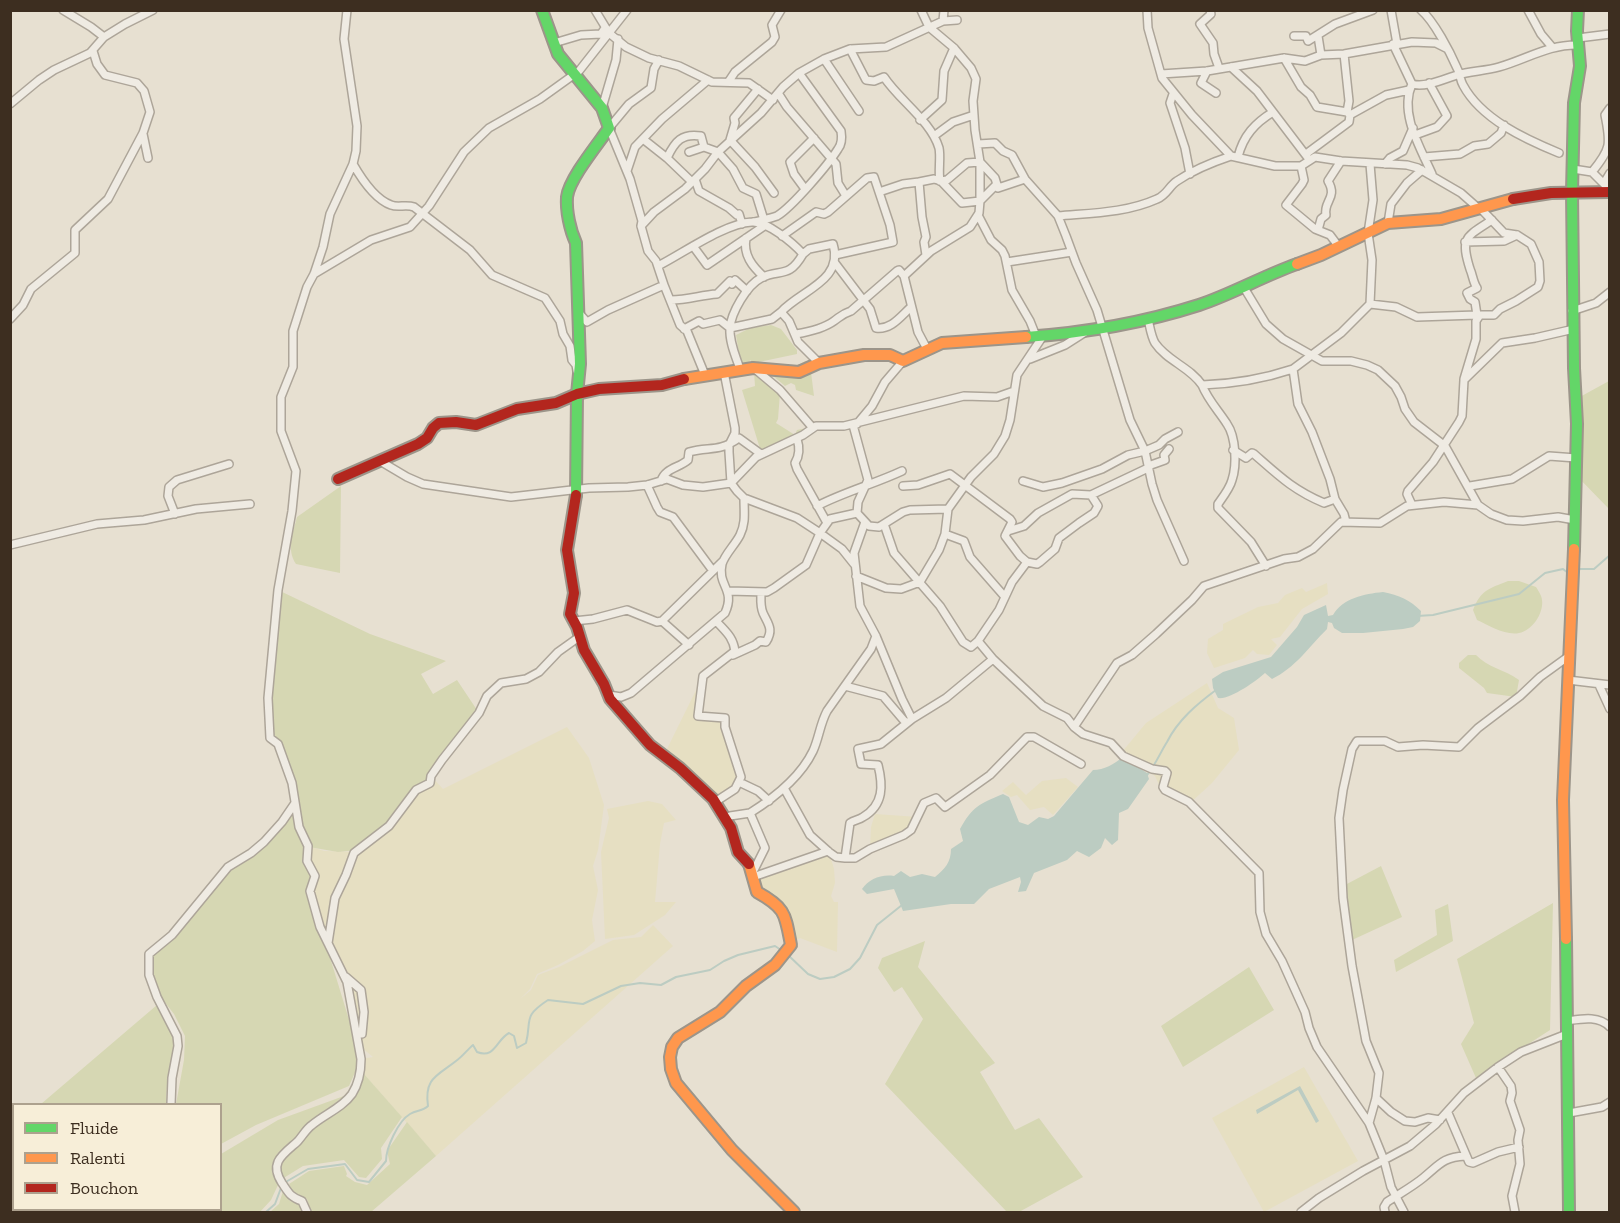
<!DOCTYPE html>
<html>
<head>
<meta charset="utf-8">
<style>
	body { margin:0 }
	#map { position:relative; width:1620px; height:1223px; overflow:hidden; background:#e7e0d1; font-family:"Zilla Slab",serif }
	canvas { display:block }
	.frame { position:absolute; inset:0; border:12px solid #3d2e20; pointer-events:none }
	.legend { position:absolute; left:12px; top:1103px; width:210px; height:108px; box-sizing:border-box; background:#f7eed8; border:2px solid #ada18e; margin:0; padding:8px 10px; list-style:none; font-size:18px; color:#3d2e20 }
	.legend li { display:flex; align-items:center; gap:12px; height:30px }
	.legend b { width:30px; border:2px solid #ada18e }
</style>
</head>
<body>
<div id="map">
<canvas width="1620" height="1223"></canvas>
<div class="frame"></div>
<ul class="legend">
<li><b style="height:8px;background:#63d668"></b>Fluide</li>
<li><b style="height:8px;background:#ff974d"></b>Ralenti</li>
<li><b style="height:8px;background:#b3261e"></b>Bouchon</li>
</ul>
</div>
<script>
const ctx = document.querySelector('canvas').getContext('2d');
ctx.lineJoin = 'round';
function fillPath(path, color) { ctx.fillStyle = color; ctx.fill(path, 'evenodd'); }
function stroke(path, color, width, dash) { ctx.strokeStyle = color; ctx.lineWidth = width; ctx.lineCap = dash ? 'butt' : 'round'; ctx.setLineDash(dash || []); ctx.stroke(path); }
fillPath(new Path2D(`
	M1327 583 1328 594 1302 609 1280 637 1271 639 1277 645 1269 655 1257 654 1253 650 1245 658 1214 668 1207 653 1208 639 1223 630V624L1258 607 1278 603 1285 595 1302 588 1306 592Z
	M703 676 698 715 725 718 739 768 738 786 715 802 664 755Z
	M1207 683 1218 708 1234 718 1239 750 1212 783 1189 804 1163 793 1155 776 1122 752 1146 723Z
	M567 727 589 758 604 805 598 850 593 866 598 890 592 920 595 941 583 951 558 965 537 974 530 989 520 999 531 990 538 975 559 967 613 940 641 937 653 925 673 946 436 1156 361 1071V1059L373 1057 361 1047 353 1001 320 927 307 861 308 846 324 851 357 852 431 776 443 789Z
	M1066 778 1078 787 1053 815 1044 807 1030 810 1017 795 1011 797 1002 791 1013 782 1026 795 1042 781Z
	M648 801 662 804 676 820 664 823 660 844 655 902H676L665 915 634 935 605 939 601 852 609 818 607 809Z
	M875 814 918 817 911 830 870 849 871 827Z
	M829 852 834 869 835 883 831 896 834 902H838L837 952 800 938 789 944 781 914 759 893 756 877Z
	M1304 1067 1358 1161 1264 1212 1212 1118Z
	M13 1135 14 1210H143L141 1212H11L10 1137Z`), '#e6dfc2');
fillPath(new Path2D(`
	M771 325 781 329 797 350V354L754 363 750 360 749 365H741L736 335 750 328Z
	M806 361 810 364 814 396 796 390 795 385 791 383 785 386 766 370 782 366H795Z
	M754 372 780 393 778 419 776 423 795 435 797 430 807 428 804 432 761 452 742 390 755 386Z
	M1609 381V509L1575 474 1578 398Z
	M341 486 340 573 296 564C286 549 293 533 297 517Z
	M1508 581H1519L1536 587C1538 590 1542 596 1542 600 1544 613 1532 631 1519 633 1506 636 1488 625 1477 620L1473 610C1481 590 1488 589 1508 581Z
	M278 590 370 634 446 661 421 674 433 694 457 680 479 713 430 783 416 790 399 815 357 850 338 852 309 847 307 861 315 876 310 892 361 1059 349 1086 256 1125 221 1144 220 1104H176L184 1060 185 1036 174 1014 163 1000 149 975V954L172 935 228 867 256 849 295 803 278 744 270 738 268 698Z
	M1468 655H1476C1488 668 1504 669 1519 680L1516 697 1487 693 1484 688 1459 668V663Z
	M1381 866 1402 917 1352 940 1345 885Z
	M1553 903 1550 1030 1476 1078 1461 1044 1474 1023 1457 959Z
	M1448 904 1453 941 1396 972 1394 960 1437 935 1435 910Z
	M925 941 918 967 995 1063 980 1072 1015 1130 1039 1118 1083 1177 1019 1212H1007L885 1084 923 1019 902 987 894 992 878 968 882 958Z
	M1249 967 1274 1010 1183 1067 1161 1026Z
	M157 1005 174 1036V1046L167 1083 166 1104H41Z
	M364 1074 402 1117 381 1148 382 1159 366 1178 359 1177 344 1160 303 1166 282 1179 280 1169 284 1156 301 1143 315 1127 324 1122 354 1096Z
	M344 1096 309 1124 294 1140 278 1153 272 1172 278 1185 271 1200 260 1212H145L146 1210H220L221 1154 278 1120Z
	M407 1122 436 1156 371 1212H310L307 1199 293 1193 289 1184 309 1171 344 1166 347 1174 346 1176 355 1182 367 1185 390 1164 387 1151Z
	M283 1191 290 1201 300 1204 303 1212H270L279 1204Z`), '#d6d7b3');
fillPath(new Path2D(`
	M1383 592C1399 595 1410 600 1421 611L1420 621 1413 627 1403 629 1363 633H1342L1334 628 1332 623 1328 622 1327 629C1309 647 1295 668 1272 679L1265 673C1256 681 1230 700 1218 698L1213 688 1212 679 1223 672 1271 657 1297 627 1304 615 1326 605 1328 616 1333 615C1343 598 1364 594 1383 592Z
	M1123 757 1147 773 1149 779 1128 809 1119 813 1118 840 1112 845 1105 838 1101 848 1089 857 1077 851 1067 860 1034 873 1026 891 1018 892 1021 882 1020 877 989 889 974 904H951L903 911 894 889 867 894 862 889C869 879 881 874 894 876L901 871 910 877 922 874 935 877C945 869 951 862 951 849L963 841 960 829C973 806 979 804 1003 794L1009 797 1019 822 1028 825 1039 817 1048 819 1054 816 1093 770C1104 770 1114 764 1123 757Z
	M1300 1086 1319 1121 1316 1123 1298 1090 1257 1114 1256 1110Z`), '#bcccc2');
stroke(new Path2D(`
	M1578 569H1594L1610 555
	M1417 616 1433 615 1519 594 1545 573 1563 569 1568 573
	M1147 775C1156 764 1160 753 1167 742 1178 720 1197 704 1216 690
	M788 955 808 974 820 979 834 977 850 969 860 958 877 925 902 905
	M284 1183 308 1169 345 1164 357 1180 369 1182 386 1161C386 1148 398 1121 410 1114 417 1110 423 1111 428 1106 424 1078 437 1076 456 1061 462 1057 467 1050 473 1045L477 1052C495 1059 496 1040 509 1033L514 1036 517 1048 526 1043C532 1020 522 1017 548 1000L583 1004 621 986 640 983 661 985 676 977 710 970 724 961 738 955 775 946 784 952
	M266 1212 275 1204 281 1188`), '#bcccc2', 2);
const street = new Path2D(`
	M63 10 91 27 104 37
	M595 10 609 33 626 47 649 58 679 66 712 82 749 83 773 100
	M921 10 929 27 954 48 971 68 976 79 973 101 975 130 980 162V201L979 213 970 227 931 251 904 276 918 332 927 349
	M1147 10 1148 28 1162 78 1192 115 1231 156 1275 166H1301L1315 157 1341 161 1407 165 1418 168 1461 193 1478 208
	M1210 10 1211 14 1200 24 1213 43 1214 54 1219 68
	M1391 10 1397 44
	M1421 10C1434 21 1450 52 1457 68 1460 73 1460 80 1463 85 1481 119 1525 139 1559 153
	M1528 10 1541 34 1552 47
	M943 21 944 10
	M1294 36H1306L1308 41 1335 24 1373 10
	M1318 36 1321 55
	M1578 38 1610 34
	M554 43 581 35 601 34 605 28
	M1393 44 1412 84C1399 113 1420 147 1432 174
	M850 49 866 80 874 81 884 77C899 100 931 121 939 148 941 157 938 171 940 181
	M1344 54 1349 101 1347 112
	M1284 58 1301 87 1310 95 1317 107 1347 112 1350 115 1349 122 1306 154
	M824 59 859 111
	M1231 67 1257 91 1308 158
	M1207 71 1201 83 1216 93
	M1161 74 1207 71 1284 58 1305 61 1321 55 1344 54 1412 42 1436 43 1446 48
	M729 81 735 72 772 42 775 37 772 25 781 10
	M1412 84C1425 88 1444 79 1457 75 1470 71 1485 71 1499 67 1527 59 1549 44 1579 45
	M758 89 734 118 735 123 730 140 755 167 774 193
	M778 93 787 107 836 164 838 183 846 196
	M1173 94 1170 103 1185 148 1190 174
	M10 104 39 80 54 70 90 53 104 37 125 24 153 10
	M602 108 616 60 618 39
	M1350 115 1386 95 1409 90
	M920 120 942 100 944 71 954 48
	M143 134 148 158
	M1415 135 1437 127 1447 116 1429 83
	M934 136 953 122 974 115
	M643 139 667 158 692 182
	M978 144 995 143 1003 151 1012 155 1025 179 1058 216 1066 236 1076 263 1097 310 1130 420 1145 451 1152 484 1157 500 1184 561
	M689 152 704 147
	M1238 157C1243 136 1255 123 1273 112
	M1424 157 1460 154 1474 146 1488 144 1501 133 1504 125
	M667 158C675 141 682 133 701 136L704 147 718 152 733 169 743 188 756 194 764 220
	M980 162 995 178 998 188 997 184 980 201 962 203 941 181 947 180 967 163Z
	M353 164C361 178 374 199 391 205 398 208 406 204 414 207L470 250 492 275 545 298 560 321 563 334 570 346 572 360 576 365 577 371
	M1385 164 1390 158 1403 151 1413 128
	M1301 166 1304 180 1302 184 1286 205 1315 229 1330 235 1339 247
	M1573 169 1592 172 1610 190
	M627 171 635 147 662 119 708 80
	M1592 172C1611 149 1611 144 1605 115L1610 108
	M695 179 699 191 729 208 737 215 739 214 742 224
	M1604 183 1610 173
	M998 188 1025 179
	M805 189 794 174 790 162 814 138
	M978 215 991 240 1002 250 1005 256 1012 290 1030 321 1036 336
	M1058 216C1091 213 1126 213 1157 199 1167 195 1169 186 1177 181 1193 170 1213 162 1231 156
	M754 222C762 220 769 219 777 216 792 207 828 165 838 149 842 144 842 137 841 131L799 73
	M1388 223 1391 204 1407 183 1422 170
	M641 226 642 221 630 179 609 128 629 104 651 88 654 69 659 60
	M1318 230 1321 219 1326 215C1323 201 1338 198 1328 181L1341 161
	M782 236 816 212 824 214 828 212 867 178 874 177 879 192 903 184 919 182
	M746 238C743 255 752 266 764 277
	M1465 242 1504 241 1517 235
	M693 246 707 265 764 226
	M835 255 893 242 890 225 879 192
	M926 255 924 242 926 237 922 217 919 182 934 179 941 181
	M1007 262 1072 252
	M835 263 870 309 876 328C891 330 900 317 911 307
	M658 266C682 254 725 223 752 222 767 221 793 243 803 254L809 249 833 244C844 281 801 290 781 312
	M314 274 371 240 410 227 429 206 464 152 489 128 540 99 579 71 627 10
	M664 285 680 325 687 331 705 375
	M1243 286 1266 324 1283 339 1322 361H1351L1367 365 1378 370 1395 386 1401 397 1405 409 1414 422 1445 446 1478 505
	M671 300C688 300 701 295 717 294L730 281 732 284 735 280 747 291
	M1370 304 1396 307 1417 317 1477 315
	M1572 311 1596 303 1610 292
	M580 314 587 322 608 310 664 285 656 261 648 251 641 226 654 212 685 189 705 169 718 152 761 113 783 87 799 73 824 59 850 49 886 47 943 21 957 20
	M1480 315H1494L1500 309 1516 301 1538 287 1540 281 1539 262 1531 244 1517 235 1504 233 1483 211
	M10 319 23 305 31 289 75 253V230L108 199 143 133 150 112 144 91 137 83 105 75 97 64 93 51
	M1148 319C1150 327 1151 336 1155 343 1167 361 1190 367 1202 385 1232 384 1263 379 1293 369L1298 404 1312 432 1330 479 1335 499 1344 514 1346 522
	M684 329 699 321 703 324 720 320 730 328 772 319 781 312 789 321 798 342 819 363
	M796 334C808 332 823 329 834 321 841 316 842 314 851 311L897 271 899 270 904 276
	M1030 359 1065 345 1087 331
	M740 369C736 357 729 342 730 328 731 313 747 285 761 278 780 268 788 280 803 254
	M755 369 780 390 812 427
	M1293 369 1341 333 1370 304 1372 260 1368 233 1373 200 1370 164
	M724 372 735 428V433L729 445V452L731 483 737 491 744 498 797 518 820 533 830 519 857 513
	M1464 379 1476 339V321L1480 315H1477L1475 302 1470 299 1467 293 1477 288C1473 282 1473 276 1470 269 1460 237 1466 237 1492 220
	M1202 385C1208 400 1218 410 1227 424 1236 437 1237 465 1232 480 1230 488 1223 497 1218 504V508L1251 542 1266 566
	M857 424 872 406 885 382 903 361
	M853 425 868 480 858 502 857 513
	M797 439C800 448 800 455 795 463L797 469 826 521
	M1233 450 1246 458 1252 453 1254 454C1278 475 1293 490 1324 503L1335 499
	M380 461 407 477 423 484 511 497 589 488 628 487 647 485 667 479 683 485 703 487 731 483 756 457 803 435 816 426H844L964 396 997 397 1014 391
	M661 481C665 468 679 468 688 460L689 452C709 446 718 453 739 438L761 454
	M1023 481 1043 487 1062 483 1102 469 1128 455 1145 451 1159 445 1165 439 1178 432
	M647 485 657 507 660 512 673 517 713 571
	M903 486 918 485 950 474 1010 519 1012 522 1005 536 1020 556 1027 562 1012 582 999 610 978 641
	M1470 486 1512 479 1549 456 1576 458
	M1412 505 1407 494 1408 491 1433 462 1459 422 1462 416 1464 380 1502 343 1535 338 1574 329
	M817 506C844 492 874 484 902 471
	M857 513 869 526 879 527 903 512 910 510 948 509
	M175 514 168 496 169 487 177 480 229 464
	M865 522 854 553 860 606 876 636 902 699 912 719
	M884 524 894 553 940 606 963 642 971 647 978 641 993 659 1043 706 1067 718 1074 727 1083 734 1111 743 1123 756 1152 769 1165 771 1167 773 1163 787 1165 790 1189 802 1259 873 1260 912 1266 934 1282 961 1305 1012 1309 1028 1317 1047 1369 1123 1384 1160 1391 1187 1404 1212
	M1008 531 1024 526 1038 513 1072 494 1091 495 1148 468 1151 465 1165 460 1164 455 1169 449
	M945 534 964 541 970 557 1005 597
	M10 545 97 524 144 520 196 509 250 504
	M1027 562 1037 564 1040 562 1055 549 1059 538 1079 523 1094 513 1098 506 1091 495
	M856 576 886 588 901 589 920 582 939 550 945 534 948 509 971 477 994 454 1005 436 1010 420 1017 375 1043 336
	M728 591 767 592 774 588 806 565 820 533 842 549 854 564
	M574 621 593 619 627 610 657 622 662 621 722 562
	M662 621 689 645
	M733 655 755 645 760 641 766 642C774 629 768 624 763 613 760 606 761 599 761 592
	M1568 680 1610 685
	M1599 685 1610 709
	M845 686 883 696 906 723
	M609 695 621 697 631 693 725 613C736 589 717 586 722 564 725 554 735 545 740 535 746 523 744 512 744 498
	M1074 727 1117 663 1132 655 1156 634 1192 600 1204 586 1284 559 1298 557 1313 549 1341 522 1380 523 1407 506 1444 502 1478 505 1491 514 1507 520 1523 521 1558 517 1575 520
	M739 782 758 791 769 801
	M784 788 810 835 829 852 836 857 845 858H855L870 849 904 835 911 830 924 803 936 798 945 807 990 775 1027 737H1034L1081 764
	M715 802 735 789 741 777 725 727V718L698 716 703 676 735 651C733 637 726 632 717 622
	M726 819 730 816 750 813
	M845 858 850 823C854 820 859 820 863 817 884 805 883 785 878 765L861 764 858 749 881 744 912 719 946 698 993 659
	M753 872 765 848 750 813C774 798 800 778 813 751 819 738 820 724 827 711L871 649 876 636
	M753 877 828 851
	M328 943 335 898 346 875 354 853 389 826 416 790 430 783 431 776 442 760 479 713 487 696 501 683 526 679 539 672 558 652 579 637
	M346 977 361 990 364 1012 362 1034
	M1566 1021C1581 1019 1598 1015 1610 1027
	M1498 1067 1511 1086 1512 1093 1510 1101 1520 1130 1518 1140 1520 1164 1512 1196 1515 1212
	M1376 1098 1391 1112 1405 1121 1415 1122 1428 1118 1440 1120
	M171 1104 172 1078 178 1046 177 1036 157 997 149 975V954L172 935 228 867 251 853 264 842 282 822 295 803
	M1448 1113 1469 1162 1473 1163 1498 1152 1519 1147
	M1569 1113 1602 1107 1610 1102
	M1369 1123 1376 1098 1379 1073 1366 1041 1352 966 1343 898 1339 818 1343 790 1352 749 1357 741H1385L1398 747 1423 745 1459 747 1478 728 1520 696 1540 677 1569 656
	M141 1212 142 1210
	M307 1212 302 1201C290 1197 289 1193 282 1183 269 1163 282 1155 297 1142 302 1137 306 1129 312 1125 325 1114 342 1108 352 1094 359 1083 361 1072 361 1059L347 982 320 927 310 891 315 876 307 861 308 846 299 827 292 783 278 744 270 738 268 698 278 590 292 511 296 471 281 431V397L293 367V331L307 287 314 274 323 247 330 214 353 164 356 151 357 126 344 39 347 10
	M1301 1212 1319 1198 1363 1171 1410 1146 1436 1124 1464 1093 1498 1067 1521 1052 1567 1034
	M1385 1212 1384 1207 1387 1202C1399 1194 1412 1187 1423 1178 1439 1165 1443 1157 1465 1156`);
const fast = new Path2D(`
	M542 10 558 54 602 108 609 128C598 144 569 179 567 197 566 211 570 230 576 243L580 364 577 394 576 495
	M1026 337C1084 333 1143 323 1199 305 1232 294 1263 276 1297 264
	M1574 549 1577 424 1574 368 1572 192 1574 103 1580 66 1577 31 1578 10
	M1566 939 1569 1212`);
const slow = new Path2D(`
	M1297 264 1321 255 1388 223 1441 219 1513 199
	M684 379 753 368 799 372 819 363 864 355H890L903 361 942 343 1026 337
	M749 864 757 892C786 908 785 914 791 945L775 965 746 986 720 1012 678 1038 672 1047 670 1057 671 1069 676 1083 732 1150 794 1212
	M1566 939 1563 800 1574 549`);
const jam = new Path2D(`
	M1513 199 1551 193 1610 192
	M338 479 418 444 427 438 433 428 439 423 456 422 476 425 517 409 556 403 577 394 599 389 662 385 684 379
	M576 495 567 550 574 593 570 614 577 627 584 650 604 684 610 699 650 745 680 768 713 799 731 828 738 852 749 864`);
stroke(street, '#ada599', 10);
stroke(fast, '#9c958a', 14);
stroke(slow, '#9c958a', 14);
stroke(jam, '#9c958a', 14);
stroke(street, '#efebe3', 7);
stroke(fast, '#63d668', 10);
stroke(slow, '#ff974d', 10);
stroke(jam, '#b3261e', 10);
</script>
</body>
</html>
